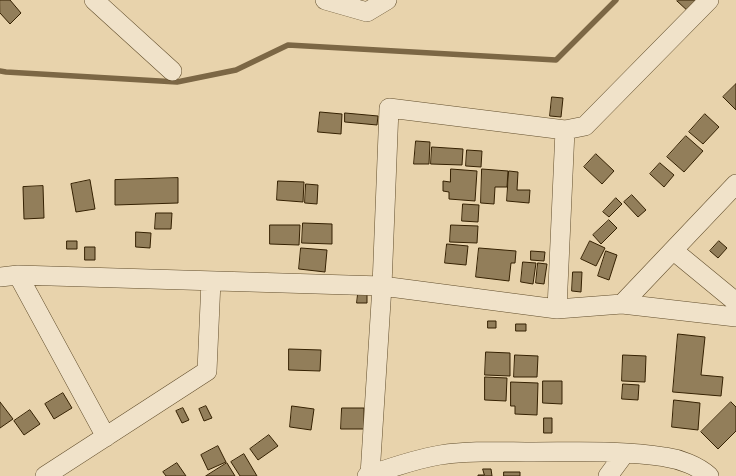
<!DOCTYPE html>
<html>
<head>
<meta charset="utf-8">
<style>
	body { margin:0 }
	canvas { display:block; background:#e8d3ac }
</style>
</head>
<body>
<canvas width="736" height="476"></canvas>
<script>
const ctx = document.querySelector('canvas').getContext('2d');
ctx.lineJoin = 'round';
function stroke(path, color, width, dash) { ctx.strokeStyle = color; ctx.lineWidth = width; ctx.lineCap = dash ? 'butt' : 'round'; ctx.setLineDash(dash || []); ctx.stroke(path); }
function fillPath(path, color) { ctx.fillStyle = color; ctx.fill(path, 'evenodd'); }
stroke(new Path2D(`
	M0 71 6 72 177 82 236 70 288 45 556 60 616 0`), '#7c6745', 5.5);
const building = new Path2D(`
	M0 0H10L21 13 10 24 0 13Z
	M678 0H701L690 13 677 1Z
	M736 84V110L723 97Z
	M552 97 563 98 561 117 550 116Z
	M320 112 342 114 341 134 318 132Z
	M345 113 378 116 377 125 345 122Z
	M705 114 719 127 703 144 689 132Z
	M686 136 703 151 684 172 667 157Z
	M416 141 430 142 429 164H414Z
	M432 147 463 149 462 165 431 164Z
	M467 150 482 151 481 167 466 166Z
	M596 154 614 171 602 184 584 167Z
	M660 163 674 175 664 187 650 174Z
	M451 169 477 171 475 201 449 199V192L443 191V181L450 182Z
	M482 169 508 171 507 187H495L494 204 481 203Z
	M509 171 518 172 517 190H530L529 203 507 201Z
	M178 178V203L115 205V180Z
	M90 180 95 209 76 212 71 184Z
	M278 181 304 182 303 202 277 200Z
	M306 184 318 185 317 204 305 203Z
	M43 186 44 218 24 219 23 187Z
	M632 195 646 210 638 217 624 202Z
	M616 198 622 204 609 217 603 212Z
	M463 204 479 205 478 222 462 221Z
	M156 213H172L171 229H155Z
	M609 220 617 228 601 244 593 235Z
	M303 223 332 224V244L302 243Z
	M270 225H300L299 245 270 244Z
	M451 225 478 226 477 243 450 242Z
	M136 232 151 233 150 248 136 247Z
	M67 241H77V249H67Z
	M590 241 605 248 596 266 581 259Z
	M719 241 727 248 718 258 710 251Z
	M447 244 468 246 466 265 445 263Z
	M85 247H95V260H85Z
	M301 248 327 250 325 272 299 269Z
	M479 248 516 251 515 263H511L509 281 476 277Z
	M531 251 545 252 544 261 531 260Z
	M606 251 617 255 609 280 598 276Z
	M523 262 536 263 533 284 521 282Z
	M538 263 547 264 544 284 536 283Z
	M573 272H582L581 292 572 291Z
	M358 294H367V303H357Z
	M488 321H496V328H488Z
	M516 324H526V331H516Z
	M678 334 705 337 701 375 723 377 721 396 673 392Z
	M289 349 321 350 320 371 289 370Z
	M486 352 510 353V376L485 375Z
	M515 355 538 356 537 377H514Z
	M623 355 646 356 645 382 622 381Z
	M485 377 507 378 506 401 485 400Z
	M543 381H562V404L543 403Z
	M511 382 538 383 537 415 515 414V406H511Z
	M623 384 639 385 638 400 622 399Z
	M63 393 72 408 54 419 45 404Z
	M674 400 700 403 698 430 672 427Z
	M0 402 13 419 0 428Z
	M731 402 736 407V431L718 449 701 432Z
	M206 406 212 418 204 421 199 409Z
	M292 406 314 409 311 430 290 427Z
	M183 408 189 420 182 423 176 411Z
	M342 408H364V429H341Z
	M30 410 40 424 24 435 14 421Z
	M544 418H552V433H544Z
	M269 435 278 446 258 460 250 449Z
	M218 446 226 462 208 470 201 455Z
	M244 454 257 476H240L231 462Z
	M177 463 186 476H166L163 472Z
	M227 463 235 476H206Z
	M483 469H491L492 476H478V475H484Z
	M504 472H520V476H504Z`);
fillPath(building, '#927e5a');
stroke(building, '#352102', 1);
const street = new Path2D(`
	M94 0 172 71
	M325 0 367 12 387 0
	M674 251 736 302
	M18 275 106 437
	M0 277 18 275 382 286 557 309 622 304 736 317
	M622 304 736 184
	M557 309 565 130
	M370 475 382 286 389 108 565 130 585 126 709 0
	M45 476 207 371 211 281
	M367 476C390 468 415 459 440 455 471 450 503 452 534 452 577 452 623 450 665 457 680 459 698 466 709 476
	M608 476 625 453`);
stroke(street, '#624e2c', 20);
stroke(street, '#f0e2c9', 19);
</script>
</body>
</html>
